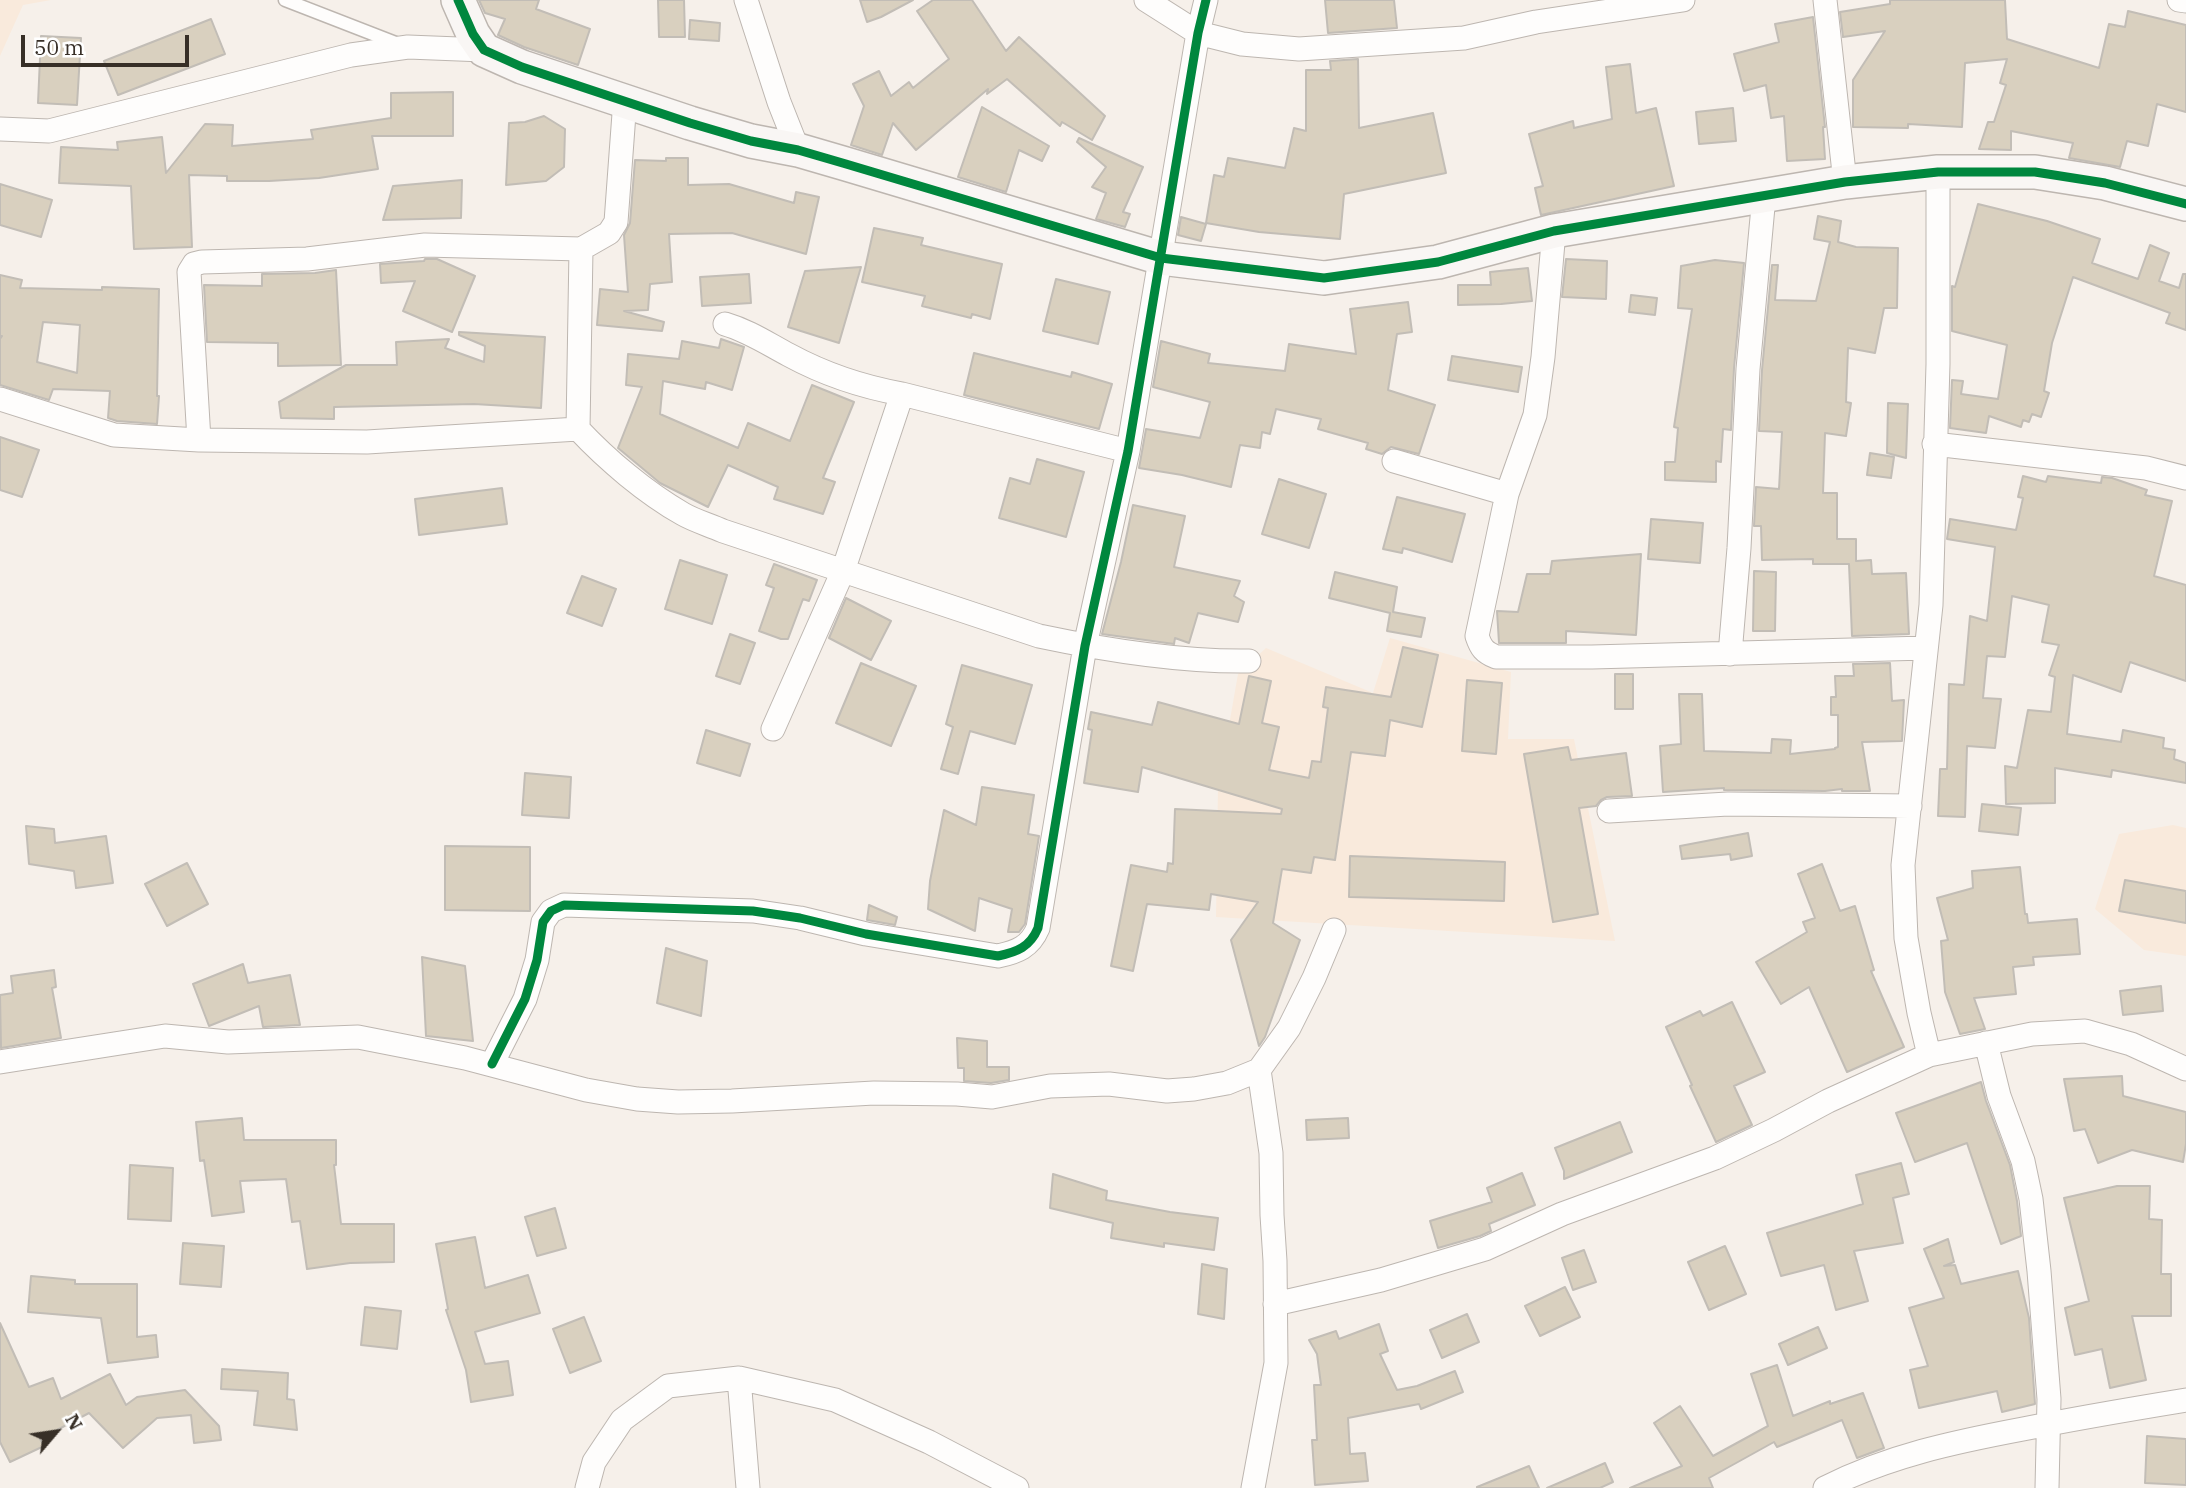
<!DOCTYPE html>
<html>
<head>
<meta charset="utf-8">
<style>
	body { margin:0 }
	#map { position:relative; width:2186px; height:1488px; overflow:hidden; background:#f6f0ea; font-family:"IBM Plex Serif",serif }
	canvas { display:block }
	.north { position:absolute; left:21px; top:1397px; width:70px; height:70px; -webkit-text-stroke:5px #fff; paint-order:stroke; rotate:61deg; font-size:19px; font-weight:700; line-height:28px; text-align:center; color:#372f27 }
	.north::after { content:''; display:block; margin:auto; width:24px; height:32px; background:#372f27; clip-path:polygon(50% 0,100% 100%,50% 72%,0 100%) }
	.scale { position:absolute; left:21px; top:35px; width:168px; height:32px; box-sizing:border-box; border:4px solid #372f27; border-top:0; padding-left:9px; font-size:21px; line-height:24px; white-space:nowrap; color:#372f27; -webkit-text-stroke:5px #fff; paint-order:stroke }
</style>
</head>
<body>
<div id="map">
<canvas width="2186" height="1488"></canvas>
<div class="north">N</div>
<div class="scale">50 m</div>
</div>
<script>
const ctx = document.querySelector('canvas').getContext('2d');
ctx.lineJoin = 'round';
function fillPath(path, color) { ctx.fillStyle = color; ctx.fill(path, 'evenodd'); }
function stroke(path, color, width, dash) { ctx.strokeStyle = color; ctx.lineWidth = width; ctx.lineCap = dash ? 'butt' : 'round'; ctx.setLineDash(dash || []); ctx.stroke(path); }
fillPath(new Path2D(`
	M0 0H51L23 5 0 56Z
	M1390 638 1511 672 1508 739H1574L1615 941 1216 917 1218 788 1238 674 1266 648 1373 693Z
	M2173 825 2186 828V956L2144 950 2095 909 2119 834Z`), '#f9eadc');
const building = new Path2D(`
	M479 0H539L536 9 590 29 578 65 524 47 498 35 505 19 485 13Z
	M658 0H684L685 37H659Z
	M860 0H913L881 17 867 22Z
	M933 0H972L1006 51 1019 37 1105 116 1092 140 1062 122 1060 126 1007 79 987 94 988 89 916 150 893 123 882 155 851 145 864 106 853 84 879 71 891 96 909 82 913 88 949 59 917 11Z
	M1325 0H1394L1397 28 1328 33Z
	M1890 0H2005L2007 39 2099 68 2109 24 2125 27 2128 11 2186 25V112L2157 104 2148 146 2127 141 2120 167 2069 158 2073 143 2011 131V150L1979 149 1988 122H1994L2006 85 2000 83 2007 59 1965 63 1962 127 1908 124V128L1853 127V80L1885 31 1843 37 1840 12 1890 4Z
	M1813 17 1825 127H1823L1825 159 1787 161 1784 116 1771 118 1766 85 1744 91 1734 54 1779 42 1775 24Z
	M211 19 225 54 118 95 104 61Z
	M690 20 720 23 719 41 689 39Z
	M41 36 81 38 77 105 38 103Z
	M1358 59 1359 128 1433 113 1446 173 1344 194 1340 239 1259 232 1206 223 1214 175 1224 177 1228 158 1285 168 1294 128 1306 131V70H1331L1330 61Z
	M1630 64 1636 113 1656 108 1674 186 1541 215 1535 188 1543 186 1529 134 1573 121 1574 128 1612 119 1606 67Z
	M453 92V136H372L378 169 319 178 269 181H227V176L189 175 192 247 134 249 131 186 59 183 61 147 118 150 117 142 162 137 166 173 205 124 233 125 232 146 313 139 311 130 391 118V93Z
	M982 107 1049 146 1042 161 1019 150 1006 192 958 177Z
	M1733 108 1736 141 1699 144 1696 112Z
	M544 116 565 129 564 167 546 181 506 185 509 123 525 122Z
	M1079 138 1143 167 1123 212 1130 214 1125 227 1096 219 1106 193 1092 187 1106 167 1077 142Z
	M666 158H688V185L729 184 794 203 796 192 819 197 806 254 732 233 669 234 672 282 650 284 648 310 624 311 664 322 662 331 597 325 600 289 628 292 624 235 630 223 635 160 666 161Z
	M462 180 461 218 383 220 393 186Z
	M0 184 52 200 41 237 0 225Z
	M1978 204 2047 221 2100 239 2092 263 2138 279 2150 245 2169 253 2159 281 2179 288 2183 274H2186V330L2166 323 2170 313 2073 277 2052 343 2044 391 2049 393 2041 417 2032 414 2029 422 2023 420 2021 427 1989 416 1986 433 1950 428 1952 380 1963 381 1961 394 1998 399 2007 345 1952 331V286L1955 287Z
	M1818 216 1841 221 1838 242 1856 247 1898 248 1897 308H1884L1875 353 1848 348 1846 402 1851 403 1846 436 1825 433 1823 493H1837V539H1856V561L1871 560 1872 574 1906 573 1909 634 1852 636 1849 564H1813V559L1762 560 1761 526H1754L1756 487 1779 489 1782 432 1759 431 1762 370 1772 265H1778L1775 300 1816 301 1830 242 1814 239Z
	M1181 217 1206 224 1201 241 1178 235Z
	M874 228 923 238 921 245 1002 264 990 319 972 314 971 318 922 306 925 296 862 282Z
	M425 259H437L475 276 452 332 403 311 415 281 381 283 380 264 424 261Z
	M1566 259 1607 261 1606 299 1562 297Z
	M1715 260 1744 263 1734 368 1731 430 1723 429 1721 462 1716 461V482L1665 480V462H1675L1678 428 1674 427 1692 309 1678 308 1681 266Z
	M861 267 839 343 788 327 805 271Z
	M1528 268 1532 301 1501 304 1458 305V285H1491L1490 272Z
	M336 270 341 365 278 366V343L207 342 204 285 262 286V274L315 273Z
	M749 274 751 303 702 306 700 277Z
	M0 275 22 280 20 288 102 290V287L159 289 157 396H159L157 424 117 421 108 418 110 391 53 389 49 400 0 385V339L2 336H0ZM43 322 80 325 77 373 37 362Z
	M1056 279 1110 292 1098 344 1043 331Z
	M1631 295 1657 298 1655 315 1629 312Z
	M1408 302 1412 332 1397 334 1388 390 1435 405 1419 454 1391 447 1382 454 1366 449 1368 443 1318 429 1321 419 1276 409 1270 434 1262 432 1260 448 1240 445 1231 487 1182 475 1139 468 1146 429 1200 438 1210 402 1153 387 1161 341 1210 354 1208 363 1285 371 1289 344 1356 354 1350 309Z
	M459 332 545 337 541 408 474 404 334 407V419L281 418 279 402 346 365H397L396 342 449 339 445 348 484 362 485 346 459 335Z
	M721 339 744 347 732 390 706 382 705 389 663 381 660 414 738 448 748 423 790 441 812 385 854 402 823 478 835 482 823 514 774 499 778 487 728 465 708 507 660 483 618 448 642 387 626 385 628 354 679 359 682 341 719 348Z
	M974 353 1071 377 1072 372 1112 384 1099 429 964 395Z
	M1452 356 1522 367 1518 392 1448 380Z
	M1888 403 1908 404 1906 458 1887 453Z
	M0 437 39 450 22 497 0 490Z
	M1870 453 1894 457 1891 478 1867 475Z
	M1037 459 1084 472 1066 537 999 518 1010 478 1030 484Z
	M2023 476 2046 482 2048 476 2101 483 2102 477 2112 478 2147 490 2145 495 2172 501 2154 576 2186 585V681L2130 662 2121 692 2073 675 2067 734 2121 742 2123 730 2164 738 2163 748 2175 750 2174 759 2186 763V783L2112 770 2111 777 2055 768V803L2006 804 2005 766 2017 768 2028 710 2051 712 2055 677 2049 675 2059 645 2042 642 2049 605 2012 596 2005 657 1987 656 1983 698 2001 699 1995 748 1967 746 1965 817 1938 816 1940 769H1947L1949 684 1964 685 1970 616 1987 621 1995 547 1947 539 1950 519 2016 530 2023 498 2018 497Z
	M1279 479 1326 494 1309 548 1262 534Z
	M502 488 507 524 419 535 415 499Z
	M1397 497 1465 514 1452 562 1403 548 1402 553 1383 549Z
	M1133 505 1185 516 1174 567 1240 581 1234 596 1244 602 1238 622 1198 613 1189 643 1175 638 1174 644 1102 634 1121 562Z
	M1651 519 1703 523 1700 563 1648 559Z
	M1641 554 1636 635 1566 631V643H1499L1497 611 1518 612 1527 574H1550L1552 561Z
	M680 560 727 575 712 624 665 609Z
	M774 564 817 580 809 601 803 599 788 639H781L759 631 774 588 766 585Z
	M1754 571 1776 572 1775 631H1753Z
	M1335 572 1397 587 1393 612 1425 618 1421 637 1387 631 1390 613 1329 598Z
	M582 576 616 589 602 626 567 613Z
	M846 598 891 621 871 660 829 638Z
	M730 634 755 643 740 684 716 676Z
	M1403 647 1438 655 1422 727 1390 720 1385 756 1351 752 1335 860 1314 857 1311 873 1282 869 1273 923 1300 940 1265 1037 1259 1046 1231 940 1258 902 1211 894 1209 910 1147 904 1133 971 1111 966 1131 865 1167 872 1168 863 1173 864 1175 809 1281 814 1282 809 1142 767 1138 792 1084 783 1092 730 1088 729 1091 712 1152 725 1158 702 1239 724 1249 676 1271 681 1262 723 1279 727 1269 770 1309 778 1312 761 1321 762 1328 708 1323 707 1326 687 1391 697Z
	M861 663 916 686 891 746 836 723Z
	M1890 663 1892 701 1904 700 1902 741 1862 742 1870 791H1842V789L1825 791 1724 790V788L1663 792 1660 746 1681 744 1679 694H1702L1704 751 1771 753 1772 739 1791 740 1790 754 1835 749V748L1838 747V715H1831V697H1836L1835 676H1854L1853 664Z
	M962 665 1032 685 1015 744 970 731 958 774 941 769 953 727 946 724Z
	M1615 674H1633V709H1615Z
	M1467 680 1502 683 1496 754 1462 751Z
	M706 730 750 744 740 776 697 763Z
	M1568 747 1571 760 1626 753 1632 796 1607 797 1601 800 1596 806 1579 808 1598 914 1553 922 1524 754Z
	M525 773 571 777 569 818 522 815Z
	M982 787 1034 795 1028 834 1039 836 1025 924 1019 932H1008L1012 909 979 898 975 931 928 909 930 881 944 810 976 825Z
	M1982 804 2021 808 2018 835 1979 831Z
	M26 826 54 829 55 843 106 836 113 883 76 888 74 871 29 864Z
	M1748 833 1752 856 1731 860 1730 854 1682 859 1680 846Z
	M445 846 530 847V911L445 910Z
	M1350 856 1505 862 1504 901 1349 897Z
	M187 863 208 904 167 926 145 884Z
	M1822 864 1840 911 1855 906 1874 970 1871 971 1904 1047 1847 1072 1809 987 1781 1004 1756 962 1807 932 1803 922 1815 918 1798 874Z
	M2020 867 2025 914H2027L2028 923 2077 919 2080 954 2033 957 2034 965 2013 967 2016 994 1974 998 1985 1029 1960 1034 1945 992 1941 941 1948 940 1937 898 1973 888 1972 871Z
	M2125 880 2186 891V923L2119 911Z
	M869 905 897 917 895 925 867 920Z
	M666 948 707 961 701 1016 657 1003Z
	M422 957 465 966 473 1041 426 1036Z
	M243 964 248 983 290 975 300 1025 263 1027 259 1006 209 1026 193 984Z
	M54 970 56 987 52 988 61 1038 1 1048 0 995 13 993 11 976Z
	M2161 986 2163 1011 2123 1015 2120 991Z
	M1732 1002 1765 1072 1734 1086 1752 1125 1716 1142 1690 1086 1692 1085 1666 1027 1700 1011 1703 1016Z
	M957 1038 987 1041V1067H1009V1080L991 1083 964 1081V1068H958Z
	M2122 1076 2123 1096 2186 1112V1144L2183 1162 2132 1150 2098 1163 2085 1129 2074 1131 2064 1079Z
	M1981 1082 1986 1101 2010 1165 2017 1201 2021 1236 2001 1244 1967 1143 1915 1162 1896 1113Z
	M242 1118 244 1140H336V1165H334L341 1224H394V1262L350 1263 307 1269 300 1221 292 1222 286 1179 240 1181 244 1212 212 1216 204 1160 200 1161 196 1122Z
	M1348 1118 1349 1138 1307 1140 1306 1120Z
	M1620 1122 1632 1152 1564 1179V1171L1555 1148Z
	M1901 1163 1909 1194 1893 1198 1903 1243 1854 1251 1868 1301 1836 1310 1824 1265 1781 1276 1767 1233 1863 1204 1856 1175Z
	M130 1165 173 1168 171 1221 128 1219Z
	M1522 1173 1535 1205 1489 1224 1491 1231 1480 1236 1438 1248 1430 1221 1492 1202 1487 1188Z
	M1053 1174 1107 1191 1106 1200 1170 1212 1218 1218 1214 1250 1164 1243V1247L1111 1238 1113 1223 1050 1208Z
	M2117 1186H2150L2149 1219 2162 1220 2161 1274H2171V1316H2132L2146 1380 2110 1388 2102 1349 2075 1355 2065 1308 2089 1301 2064 1198Z
	M555 1208 566 1248 537 1256 525 1217Z
	M475 1237 485 1288 528 1275 540 1313 475 1332 485 1364 508 1361 513 1395 471 1402 466 1370 446 1310 448 1309 436 1244Z
	M1948 1239 1954 1262 1944 1266 1955 1265 1961 1284 2018 1271 2029 1318 2035 1404 2002 1412 1997 1391 1919 1408 1910 1370 1928 1366 1909 1308 1944 1298 1924 1249Z
	M183 1243 224 1246 221 1287 180 1284Z
	M1725 1246 1746 1294 1709 1310 1688 1262Z
	M1584 1250 1596 1282 1573 1290 1562 1258Z
	M1202 1264 1227 1269 1224 1319 1198 1314Z
	M31 1276 75 1280V1284H137V1337L156 1335 158 1357 108 1363 101 1318 28 1312Z
	M1565 1287 1580 1317 1540 1336 1525 1306Z
	M365 1307 401 1311 397 1349 361 1345Z
	M1467 1314 1479 1342 1442 1358 1430 1330Z
	M584 1317 601 1361 570 1373 553 1329Z
	M0 1323 29 1387 53 1378 61 1399 110 1374 126 1405 137 1397 185 1390 219 1426 221 1440 194 1443 191 1415 157 1418 123 1448 89 1413 40 1439 44 1446 10 1462 0 1442Z
	M1379 1324 1388 1351 1380 1354 1397 1390 1417 1386 1455 1371 1463 1392 1421 1409 1419 1404 1348 1418 1350 1454 1365 1453 1368 1481 1315 1485 1312 1440H1317L1314 1385H1321L1317 1354 1309 1340 1336 1331 1339 1339Z
	M1818 1327 1827 1348 1788 1365 1779 1344Z
	M1777 1365 1793 1416 1830 1401V1404L1863 1393 1884 1448 1857 1458 1842 1420 1777 1447 1774 1442 1709 1478 1713 1488H1630L1682 1466 1654 1423 1680 1406 1713 1456 1768 1426 1751 1374Z
	M222 1369 288 1373 287 1399 294 1400 297 1430 254 1425 258 1391 221 1389Z
	M2147 1436 2186 1439V1485L2145 1483Z
	M1605 1463 1613 1482 1600 1488H1547Z
	M1529 1466 1539 1488H1477V1487Z`);
fillPath(building, '#d9d0bf');
stroke(building, '#c2bdb6', 2);
const lane = new Path2D(`
	M285 0 401 45`);
const street = new Path2D(`
	M746 0 779 102 798 150
	M1146 0 1198 33 1242 44 1299 49 1464 38 1536 22 1683 0
	M1825 0 1845 182
	M2179 0 2186 1
	M0 129 49 131 351 55 408 47 484 50
	M1554 231 1543 357 1535 415 1507 494 1477 636C1481 648 1484 652 1496 657H1592L1926 648
	M725 324C749 331 768 344 789 355 824 374 863 387 902 394L1128 451
	M0 399 114 435 199 440 367 442 578 429C607 460 646 493 683 514 695 521 710 525 723 531L1039 636C1105 650 1181 662 1249 661
	M578 429 581 249
	M199 440 189 272 194 264 202 262 307 259 425 245 581 249 609 233 616 222 625 100
	M1934 444 2146 468 2186 478
	M1394 461 1507 494
	M1730 654 1739 548 1748 369 1764 196
	M773 729 843 571 902 394
	M1609 811 1728 804 1910 806
	M1986 1043 1999 1096 2023 1161 2031 1199 2039 1271 2049 1399 2047 1488
	M1929 1055 1919 1013 1906 938 1903 865 1931 605 1938 364V172
	M0 1062 165 1036 228 1042 358 1037 465 1058 586 1090 637 1099 678 1102 732 1101 874 1093 957 1094 992 1097 1050 1086 1109 1084 1167 1091 1194 1089 1227 1083 1259 1070 1289 1028 1314 978 1334 930
	M492 1064 525 999 537 960 543 922 551 911 564 905 753 911 800 918 866 934 998 956C1017 952 1030 947 1038 928L1085 646 1128 451 1198 33 1206 0
	M1275 1304 1381 1280 1485 1249 1562 1214 1715 1158 1774 1130 1828 1101 1929 1055 2032 1034 2085 1031 2131 1044 2186 1069
	M739 1378 748 1488
	M587 1488 594 1462 622 1420 668 1386 739 1378 835 1400 929 1442 1017 1488
	M1253 1488 1276 1363 1275 1261 1272 1215 1271 1153 1259 1070
	M1825 1488C1888 1456 1954 1442 2023 1429 2077 1418 2131 1409 2186 1400`);
const secondary = new Path2D(`
	M458 0 473 34 484 50 522 67 690 123 751 141 798 150 846 164 1161 258 1324 278 1438 262 1554 231 1845 182 1938 172H2035L2105 183 2186 204`);
stroke(lane, '#bdb6b0', 15);
stroke(street, '#bdb6b0', 25);
stroke(secondary, '#bdb6b0', 36);
stroke(lane, '#fefdfc', 12);
stroke(street, '#fefdfc', 23);
stroke(secondary, '#f9f6f4', 33);
stroke(new Path2D(`
	M458 0 473 34 484 50 522 67 690 123 751 141 798 150 846 164 1161 258 1324 278 1438 262 1554 231 1845 182 1938 172H2035L2105 183 2186 204
	M492 1064 525 999 537 960 543 922 551 911 564 905 753 911 800 918 866 934 998 956C1017 952 1030 947 1038 928L1085 646 1128 451 1198 33 1206 0`), '#00873e', 9);
</script>
</body>
</html>
